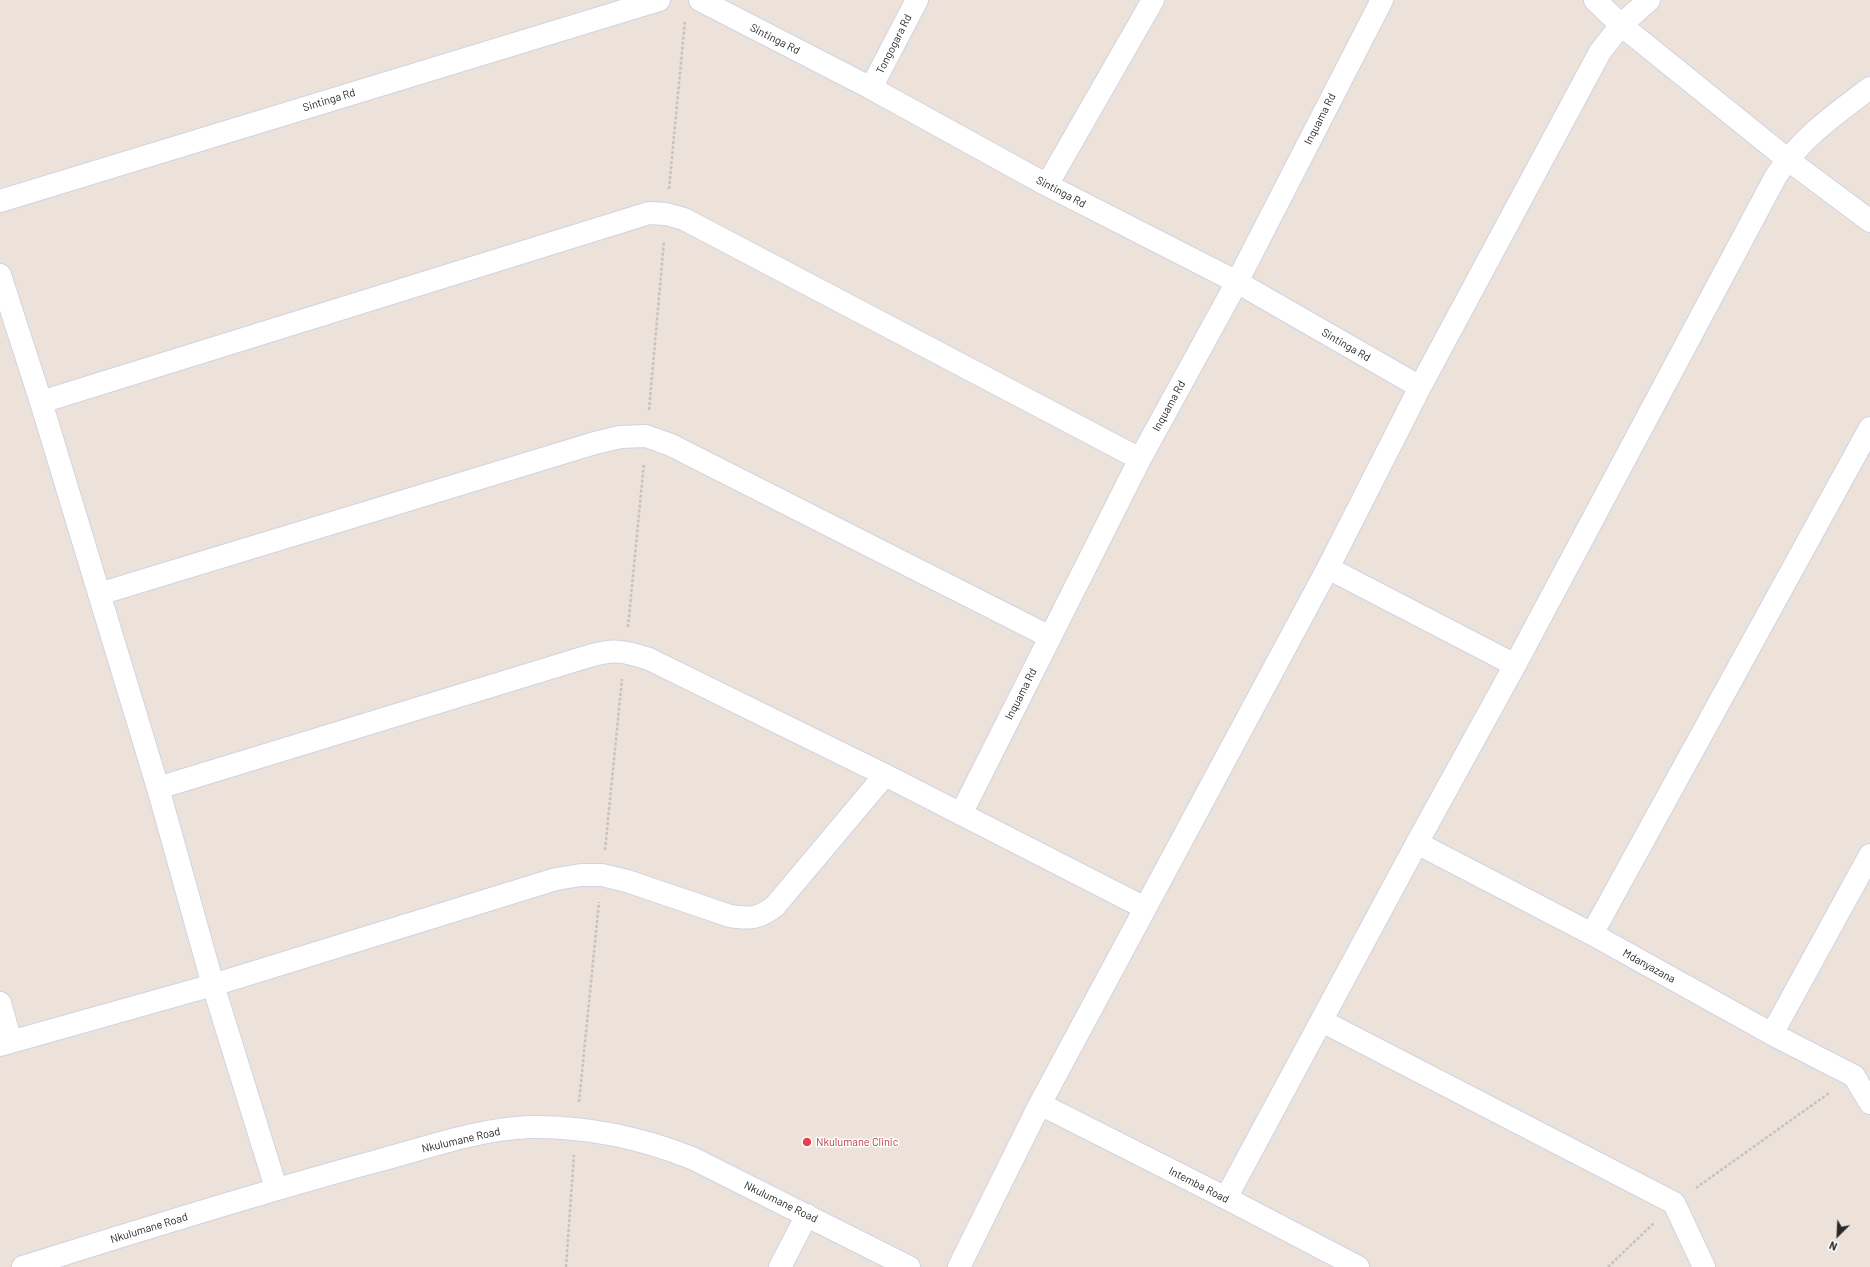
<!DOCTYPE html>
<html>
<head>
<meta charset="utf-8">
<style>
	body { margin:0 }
	#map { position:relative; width:1870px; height:1267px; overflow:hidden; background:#ece2d9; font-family:Barlow,sans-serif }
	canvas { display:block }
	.north { position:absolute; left:1818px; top:1215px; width:40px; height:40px; -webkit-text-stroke:3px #fff; paint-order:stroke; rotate:204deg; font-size:11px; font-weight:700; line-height:16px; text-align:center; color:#282828 }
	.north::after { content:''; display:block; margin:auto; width:14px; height:18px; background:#282828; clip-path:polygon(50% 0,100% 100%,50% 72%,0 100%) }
</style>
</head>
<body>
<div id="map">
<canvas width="1870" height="1267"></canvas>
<div class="north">N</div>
</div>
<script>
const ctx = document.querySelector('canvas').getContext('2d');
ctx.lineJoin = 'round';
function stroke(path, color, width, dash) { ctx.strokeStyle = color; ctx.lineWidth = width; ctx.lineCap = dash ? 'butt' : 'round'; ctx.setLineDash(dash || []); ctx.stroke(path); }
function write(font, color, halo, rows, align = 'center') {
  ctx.font = font + ' Barlow,sans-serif'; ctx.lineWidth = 3; ctx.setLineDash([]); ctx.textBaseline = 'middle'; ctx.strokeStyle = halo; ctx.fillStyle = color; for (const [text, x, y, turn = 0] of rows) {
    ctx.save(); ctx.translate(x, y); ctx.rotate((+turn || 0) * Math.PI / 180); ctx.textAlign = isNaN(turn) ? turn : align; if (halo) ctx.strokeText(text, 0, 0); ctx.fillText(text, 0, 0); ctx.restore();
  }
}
const minor = new Path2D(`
	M700 0 871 88 1047 185 1237 282 1420 387
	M1595 0 1621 25 1787 159 1870 221
	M871 88 917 0
	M1047 185 1153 0
	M0 201 659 0
	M0 275 41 402 158 788 213 985 276 1188
	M41 402 649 213 666 214 684 219 1140 459
	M1328 568 1515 665
	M99 594 595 443 620 437 646 436 671 445 1050 637
	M158 788 586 657C613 649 622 650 649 659L885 775 1145 908
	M961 814 1140 459 1237 282 1382 0
	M1417 843 1592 934 1772 1034 1854 1076 1870 1103
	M1592 934 1870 428
	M0 1003 11 1042
	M1322 1021 1674 1203 1704 1267
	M1772 1034 1870 855
	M0 1045 213 985 556 879 581 875H602L627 881 730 916C751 919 758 919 775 906L885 775
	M1040 1104 1226 1198 1358 1267
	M1226 1198 1417 843 1515 665 1776 176C1802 137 1833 116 1870 88
	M23 1267C140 1230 258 1193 377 1161 426 1148 478 1129 529 1127 587 1126 639 1137 692 1158L909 1267
	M780 1267 807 1215
	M959 1267 1040 1104 1328 568 1420 387 1600 52 1621 25 1649 0`);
stroke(minor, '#ced4e3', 24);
stroke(new Path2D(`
	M669 189 685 20
	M649 410 664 241
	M628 627 644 463
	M605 850 622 679
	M579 1102 599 902
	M1696 1188 1829 1093
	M566 1267 574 1155
	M1608 1267 1654 1223`), '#c3c3c3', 2.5, [3, 2]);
stroke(minor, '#fff', 22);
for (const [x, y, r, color] of [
	[807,1142,5,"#e0444e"]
]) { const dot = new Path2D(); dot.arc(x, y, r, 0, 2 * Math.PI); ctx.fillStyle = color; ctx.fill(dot); stroke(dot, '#fff', 1.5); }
write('11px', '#282828', '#fff', [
	["Sintinga Rd",775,39,27],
	["Tongogara Rd",894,44,-63],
	["Sintinga Rd",329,100,-17],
	["Inquama Rd",1320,119,-63],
	["Sintinga Rd",1061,192,28],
	["Sintinga Rd",1346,345,30],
	["Inquama Rd",1169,406,-61],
	["Inquama Rd",1021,694,-63],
	["Mdanyazana",1649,966,29],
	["Nkulumane Road",461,1140,-13],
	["Intemba Road",1199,1185,27],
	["Nkulumane Road",781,1202,26],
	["Nkulumane Road",149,1228,-17]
]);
write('11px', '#be3a42', '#fff', [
	["Nkulumane Clinic",816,1142]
], 'left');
</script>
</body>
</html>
